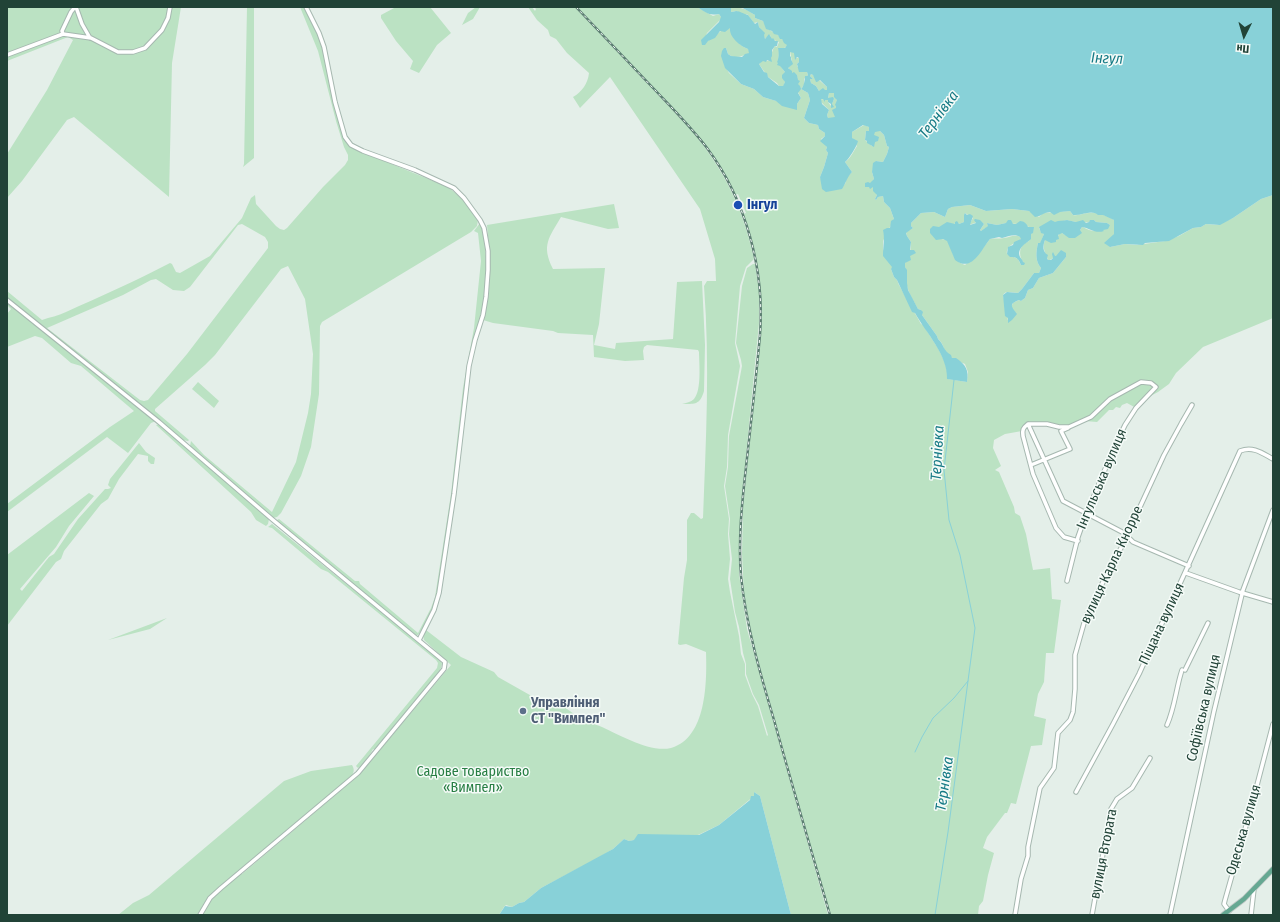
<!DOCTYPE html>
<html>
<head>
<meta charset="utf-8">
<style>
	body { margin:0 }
	#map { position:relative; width:1280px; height:922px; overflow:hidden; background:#e4efe9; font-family:"Fira Sans Condensed",sans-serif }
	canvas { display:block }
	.frame { position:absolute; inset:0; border:8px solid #214337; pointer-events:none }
	.north { position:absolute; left:1224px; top:16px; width:40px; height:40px; -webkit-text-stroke:3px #f5fbf8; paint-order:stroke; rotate:185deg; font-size:11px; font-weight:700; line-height:16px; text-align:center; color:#214337 }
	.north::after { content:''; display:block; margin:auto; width:14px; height:18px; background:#214337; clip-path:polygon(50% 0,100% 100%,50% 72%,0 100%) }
</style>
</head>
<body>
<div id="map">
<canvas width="1280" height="922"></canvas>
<div class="frame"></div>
<div class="north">Пн</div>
</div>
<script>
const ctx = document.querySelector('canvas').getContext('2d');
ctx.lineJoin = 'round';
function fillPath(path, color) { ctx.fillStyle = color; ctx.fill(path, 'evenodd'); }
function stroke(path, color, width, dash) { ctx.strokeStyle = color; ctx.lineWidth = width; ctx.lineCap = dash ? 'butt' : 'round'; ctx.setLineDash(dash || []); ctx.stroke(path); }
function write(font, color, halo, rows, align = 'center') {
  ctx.font = font + ' "Fira Sans Condensed",sans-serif'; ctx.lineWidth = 3; ctx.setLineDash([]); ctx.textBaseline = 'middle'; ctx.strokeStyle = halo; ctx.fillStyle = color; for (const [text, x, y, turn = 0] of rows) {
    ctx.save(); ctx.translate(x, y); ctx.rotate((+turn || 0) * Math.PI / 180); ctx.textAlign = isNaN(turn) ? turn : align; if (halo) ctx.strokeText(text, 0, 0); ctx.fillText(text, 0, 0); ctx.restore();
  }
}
fillPath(new Path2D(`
	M7 7H169C166 22 161 31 151 41 129 63 114 48 93 38 86 35 76 34 69 33V35C101 34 122 73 152 42 164 30 167 23 170 7H181L172 63 169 197 74 117 67 120 22 181 7 198V154L47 90 73 40 68 37 7 61Z
	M247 7H254V158L243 167 244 164Z
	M300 7H305L318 33 322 47 333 102 344 137 347 142 394 165 448 187 463 199 478 220 477 226 471 232 322 322 320 326 319 394 311 447 301 476 281 513 277 517 273 518 190 446 191 441 204 455 272 512 296 462 308 413 311 394 313 354 305 299 288 266 281 269 215 355 205 365 155 409V411L189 440 188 441 183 440 7 299V291L42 320C50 317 58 316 66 312 101 296 136 281 170 263L172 264 176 272 180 273 210 256 242 218 251 198 255 195 256 204 276 226 280 229 284 230 287 228 323 187 345 165 348 160V155L344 147 336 121 318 51ZM242 224 265 237 268 242V248L187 354 148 400 144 401 140 400 47 328 123 295 151 280 156 279 173 290 184 291 190 287 238 225Z
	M396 7H430L451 33 437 45 419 73 410 69 413 61 396 41 381 18V15Z
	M476 7H480L473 19 462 25 468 13Z
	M528 7H532L535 11 536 9 534 7H575L693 132C725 172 743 208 754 259L746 267 740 286 735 343 740 366 728 435 727 467 724 486 729 519 728 534 730 559 728 579 730 592 739 636 741 654 745 664V675L752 694 758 706 767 736 768 735 759 705 753 694 746 674V664L743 653 739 627 735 612 730 579 732 559 729 534 730 519 725 486 728 467 729 436 742 366 741 360 736 343 742 286 747 268 753 264H755L759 291V323L741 507 739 574 747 629 828 915H791L760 796 754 792V796L719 825 698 835 637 837 635 840 629 841 624 839 613 849 600 857 541 888 524 902 519 903 512 907 506 905 504 907 499 915H118L133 903 149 895 284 781 311 771 352 765C355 770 354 773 350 778L240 871 242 874 359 775 451 665 424 640 423 635 426 630 461 657 494 672 498 677 544 703C558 698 570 713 582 719 588 722 595 724 602 727 620 735 650 753 671 748 707 738 707 681 706 652L686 644 680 645 678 644 684 578 687 560V520L691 513H694L701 519 703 518C706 440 710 364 704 286L707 281H716L715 259 700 209 610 77 580 108 573 97C582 92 588 83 589 73L567 53 556 39 550 36 548 30 537 20Z
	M577 7H697L713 16 719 14 721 17V19L707 33 706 36 708 41 721 31 729 27C737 37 734 43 748 49L750 53C741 56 736 60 728 54L726 48H724V64L729 73 741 84 754 89 763 97 776 101 797 104 801 98 798 92 797 75 791 73 788 67 790 66 792 62 790 51 795 53 796 58H799V62L797 64V66L803 72H807L808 75 804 79V85L801 89 808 93 810 100 804 118 809 123 818 125 819 129 825 133V136L821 139 827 147 826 150 828 153 824 167 820 177 826 191 836 189 845 184 847 177 852 172 845 162C851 158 853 152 857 146L852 138V132L864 125 869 127V131H866L865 140 872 146 873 135 875 131H880L884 135 887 146 889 147 887 154 883 162 876 161 872 172 874 179 869 186 873 187 877 195 875 199 876 200 878 197 883 196 884 202 890 208 894 219 883 241V249L893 267 891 269 894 277 897 280 899 285 921 324 924 325C933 344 947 355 948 379L967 382 968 372 965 364C957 361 950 358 945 351 943 346 942 342 938 339L937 336 922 315 921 310 918 309C914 302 909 294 907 286 906 279 908 272 905 267V263L910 256 911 242 907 236 906 232 913 228 911 226V223L921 213 934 212 945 217 948 209 952 207 970 205 986 211 1012 209 1029 211 1039 217 1043 213 1070 211 1073 215C1080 216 1083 213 1089 213 1098 212 1107 216 1114 220V234L1110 247 1125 244 1137 245 1165 241 1179 236 1193 228 1201 227 1206 224 1217 225 1233 218 1261 199 1273 195V318L1203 347 1176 373 1169 384 1158 392 1143 400 1136 408 1127 403 1122 405 1120 408 1116 407 1113 410H1109L1097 422 1085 421 1069 427 1047 424H1028L1022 431 1005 434 994 440 993 448 1001 466 995 470 999 472 1014 507 1015 513 1020 516 1026 534 1033 570 1050 568 1052 599 1061 600 1054 653H1046L1044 682 1038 694 1034 716 1046 719 1042 745 1031 746 1016 804 1011 803 1007 813H1005L987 837 983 848 994 853 988 875 983 901 979 906 978 915H830L764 682 753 642 744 596 742 553 743 508 761 329C762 287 755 254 743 214L746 213 738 194 735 195C724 171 710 151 694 131ZM965 213 973 218 969 225 980 221 984 224 980 230 981 231 989 226 987 223 997 225 1011 222 1013 224C1020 223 1027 228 1033 227L1029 241C1019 245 1018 254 1023 262L1021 265 1018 259 1007 254C1006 245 1015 244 1021 239V237C1014 234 1010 237 1004 238 1000 239 994 238 990 239L979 253 965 265C951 260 954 251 947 240L936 238 931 233C942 224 946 226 958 223L959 224 964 222ZM1067 220C1074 222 1081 223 1089 222L1091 220H1094L1096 222 1107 223 1110 225C1103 229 1096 232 1089 230 1086 229 1084 227 1082 227L1080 230 1065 235 1062 233H1060L1055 240H1045C1042 248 1045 252 1048 260H1050L1053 258V255L1055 257H1066L1053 273 1039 278 1033 288 1028 290 1025 298 1021 301 1019 300C1014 302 1011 303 1012 309L1015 312 1007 320 1008 318 1003 295C1006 290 1013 293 1018 293L1022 289 1034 273H1039L1041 268C1035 261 1036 252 1038 243L1040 244 1044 234 1041 232 1039 228Z
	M731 7C741 7 746 9 755 15V18L763 21 768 29 778 35 787 44V46L779 52C778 61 779 65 785 72L784 79 785 82 783 87 779 86 777 83 768 77 759 64 762 60 769 61C772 57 771 51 775 46L777 47 779 42 771 39 770 35 765 39 762 31 759 27 758 22 754 23 747 14 745 15 736 11 731 12Z
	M811 74 813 75 818 81 819 80 827 87V90L819 91 816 86 811 83 810 79H813L810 76Z
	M829 93H834L837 100 835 118H828L827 115 829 110 821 102V99L828 100V102L831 106 834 99 828 98Z
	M614 204 619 228 608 229 561 217C549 238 541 245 553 269L605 268 599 324 594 345 615 349 616 343 673 339 677 282 702 281 705 345 704 391C700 405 695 404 682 404 686 403 691 402 694 399 702 390 699 363 699 352L698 350 647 345 644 347 643 351 644 360 625 361 594 357 593 335 558 333 553 331 493 323 483 320C492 289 490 256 487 225Z
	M480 223 482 226C487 255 488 281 483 310 481 320 477 330 474 340L438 592C434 607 428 623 418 635L416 636 275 521 279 519 355 581H359L360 584 418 633 431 608 435 597 451 494 463 388 474 328 481 261 478 233 474 231Z
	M7 301 156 421 151 423 128 453 107 437 7 512V504L110 427 134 411 81 366 71 363 42 338 35 336 7 347V314L11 309 7 305Z
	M198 382 219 401 214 408 192 389Z
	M159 424 269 519 268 524 266 526 256 520 251 512 156 425Z
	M139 443 146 452 155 458 154 464H151L148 461V456L138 454 119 479 108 499 101 504 64 551 61 559 56 562 7 626V555L89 493 94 496 69 526 56 547 20 589 22 591 49 557 54 554 78 519 105 489H108L111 488 108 485 110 479Z
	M272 524 441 660 442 664 440 671 375 750 373 749C369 756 366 764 358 768L356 766 437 668 438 663 436 660 328 572 321 569 272 528 268 527Z
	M167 618 150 629 108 640Z`), '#bbe2c3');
fillPath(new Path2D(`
	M697 7H731V12C733 12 735 11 736 11 740 11 744 14 748 15L755 24 758 22 759 27 765 33 764 35 765 39 769 34 772 39 773 38 775 41H778L777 46H775L772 50V56L771 58 772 62 767 60 766 62 763 61 759 64 764 72 767 73 768 77 779 86H783L785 82 782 78V75L785 72 780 66 777 65 778 63 777 62C779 59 779 51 778 48H785L787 45 784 43 782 39H780L778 35 774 34 772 31 766 29 763 21 755 18V15L741 7H1273V195L1261 199 1233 218 1220 225 1206 224 1201 227 1193 228 1169 241 1145 243 1143 245 1125 244 1110 247 1104 243 1114 234V220L1103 215H1098C1091 209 1082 216 1073 215L1070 211 1060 212 1054 215 1050 212C1042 213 1042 216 1035 217L1029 211 1012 209 986 211 970 205 952 207 948 209 945 217 934 212 921 213 911 223V226L913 228 906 233 907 236 911 242 910 250H914L916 253 910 256 911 260 905 263V267L907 270V283L908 290 918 309 921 310 923 312 922 315 937 336 938 339C944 344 943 351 951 355L952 358H956C966 365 969 370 967 382L947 379C948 355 926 333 915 313L912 312 897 280 894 277 891 269 892 267 883 256C883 247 885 239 883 230L887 228H890L891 221 894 219 890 208 884 202 883 196 878 197 876 200 875 199 877 195 873 191V187L870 189 869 187H865V183L868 182 870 183 874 179 872 172 873 163 876 161 883 162 887 154 889 147 887 146 884 135 880 131 875 132 874 135 879 137 878 141 875 142 874 147 867 143V141L865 140 866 131H869V127L863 125 852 132V138L858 141C857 146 849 159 845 162L852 172C847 177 846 183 842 189L826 192 822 189 820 177 824 167 828 153 826 150 827 147 820 141 825 136V133L819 129 818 125 809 123 804 118 810 100 808 93 801 89C804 87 805 79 805 76H807L808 75 807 72H799L797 64 799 62V58L797 57 795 60 794 53 790 52V56L791 57V59L793 64 788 68 792 71V73L794 72 797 75 798 80 800 81 798 84 800 86 801 89 798 93 801 98 797 104V110L782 106 776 101 763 97 754 89 741 84 725 68 721 56 722 51 724 48H726L728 54 731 56 742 57 745 54 749 53 748 49C740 46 729 37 730 28L725 32 720 31 715 38 708 41 705 45H702L701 40 719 22 721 17 719 14C708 16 706 12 697 7ZM811 74 813 75 816 82H817L820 80 827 87V90H825L823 88 819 91 816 86 811 83 810 79H813L810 76ZM829 93H834V97L837 100 835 105 836 106V108L832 110 835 117 828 118 827 115 829 110 822 104 821 99H823L825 102V100H828V102L831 104V108L834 107 832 104 834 99 833 97 828 98Z
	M965 213 967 215 970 214 973 216 970 225 976 223 974 220 975 219 980 220 984 224 980 230 981 231 988 226 987 223 997 225 1006 223 1008 220H1011L1013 224H1016L1020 221C1024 221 1027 224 1028 227H1034L1033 233 1031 234V239C1027 243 1016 248 1020 257 1021 259 1023 260 1023 262L1025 263 1024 265H1021C1018 258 1017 257 1010 257L1007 254 1008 247 1013 245 1014 242 1021 239 1020 237C1015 233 1007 237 1002 238L999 237 990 239C981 250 972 273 955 260L947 241 943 239 936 240 930 233V229L933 226 939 227 947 222 955 224V222L957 221 959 224 964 222V215Z
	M1051 220 1055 222C1059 220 1063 221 1067 220L1076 222 1083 220 1086 223 1089 222 1090 220H1094L1096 222 1107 223 1110 225 1108 229 1103 230 1104 231C1095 234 1090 228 1082 227L1080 230 1082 233 1075 238H1069L1062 233 1058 235 1059 239 1056 240V242L1051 243 1045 240C1043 245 1042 252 1048 255L1047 258 1048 260H1051L1053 258 1052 254 1053 252 1055 256H1056L1061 250 1066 253V257L1053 273 1039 278 1033 288 1028 290 1025 298 1021 301 1019 300C1008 304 1012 307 1017 314L1012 320 1008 323V318L1005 316 1003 295 1007 292 1018 293 1022 289 1034 273H1039L1041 268C1035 261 1036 252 1038 243H1040L1044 234 1041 233 1039 227Z
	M754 792 760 796 791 915H499L505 906 512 907 519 903 524 902 541 888 613 849 624 839 629 841 634 840 638 834 699 835 719 825 750 800 751 796H754Z`), '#88d1d8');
stroke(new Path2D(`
	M915 752 922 737 933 718 954 698 968 681
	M935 915 948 832 975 628 960 555 949 520 944 470 954 380`), '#88d1d8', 1);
const minor = new Path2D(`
	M76 7 82 24 90 38
	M306 7 319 33 324 47 335 102 345 137 351 145 363 151 415 170 454 188 464 198 480 220 484 228 488 251V270L486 297 483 315 475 340 469 366 454 494 439 593 434 610 419 640
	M63 34 62 31 71 12 75 7
	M7 55 63 34 91 38 118 52H133L145 48 162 30 168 18 170 7
	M7 300 159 422 273 520 445 662 444 669 358 773 221 888 210 898 200 915
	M1028 424H1047L1059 427H1069L1091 417 1110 399 1141 382 1151 383 1156 387 1136 408 1125 425 1114 448 1085 517 1078 537 1067 581
	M1028 424 1063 501 1124 533 1133 542 1189 566
	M1028 424C1023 428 1022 430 1023 436L1033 474 1056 528 1064 537 1078 541
	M1031 465 1070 449 1061 431 1068 428
	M1186 573 1239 592 1273 602
	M1185 670 1208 623
	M1167 725C1175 707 1176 688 1182 670
	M1076 792 1113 724 1139 674 1240 451C1253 446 1262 453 1273 459
	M1229 911 1224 904 1225 900 1251 808 1273 724
	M1015 915 1021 879 1028 856V847L1040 788 1054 768 1058 733 1070 720 1073 712 1075 689V655L1086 616 1111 566 1121 548 1164 455 1181 424 1192 405
	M1092 915 1111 809 1117 799 1132 788 1150 758
	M1170 915 1214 711 1243 590 1273 510
	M1251 915 1254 889`);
const major = new Path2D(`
	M1223 915 1244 899 1273 869`);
stroke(minor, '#a6b8b0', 5.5);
stroke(major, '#c1cac7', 6);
stroke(minor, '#fff', 3.5);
stroke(major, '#65a892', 4.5);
const rail = new Path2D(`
	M576 7C602 34 628 62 654 89 672 108 691 127 707 148 746 200 765 270 760 335 756 379 751 423 746 467 742 503 738 540 741 576 746 625 760 673 774 720 792 785 811 850 830 915`);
stroke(rail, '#5c7e72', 2.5);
stroke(rail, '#f5fbf8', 1, [3]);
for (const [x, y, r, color] of [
	[738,205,5,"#1a4fb4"],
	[523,711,4,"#5c6f8a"]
]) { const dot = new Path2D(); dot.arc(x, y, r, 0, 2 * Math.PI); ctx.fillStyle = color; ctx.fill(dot); stroke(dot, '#f5fbf8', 1.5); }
write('bold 14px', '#164399', '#f5fbf8', [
	["Інгул",747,205]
], 'left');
write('14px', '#214337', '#f5fbf8', [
	["Інгульська вулиця",1102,479,-67],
	["вулиця Карла Кнорре",1112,565,-65],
	["Піщана вулиця",1162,624,-65],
	["Софіївська вулиця",1204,708,-77],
	["Одеська вулиця",1244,830,-74],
	["вулиця Втората",1104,854,-79]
]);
write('bold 14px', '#4e5e75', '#f5fbf8', [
	["Управління",531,703],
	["СТ \"Вимпел\"",531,719]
], 'left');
write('14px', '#277e43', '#f5fbf8', [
	["Садове товариство",473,772],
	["«Вимпел»",473,788]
]);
write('italic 15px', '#157a85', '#f5fbf8', [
	["Інгул",1107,59,2],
	["Тернівка",939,115,-53],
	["Тернівка",938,453,-87],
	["Тернівка",945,784,-82]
]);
</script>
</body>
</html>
